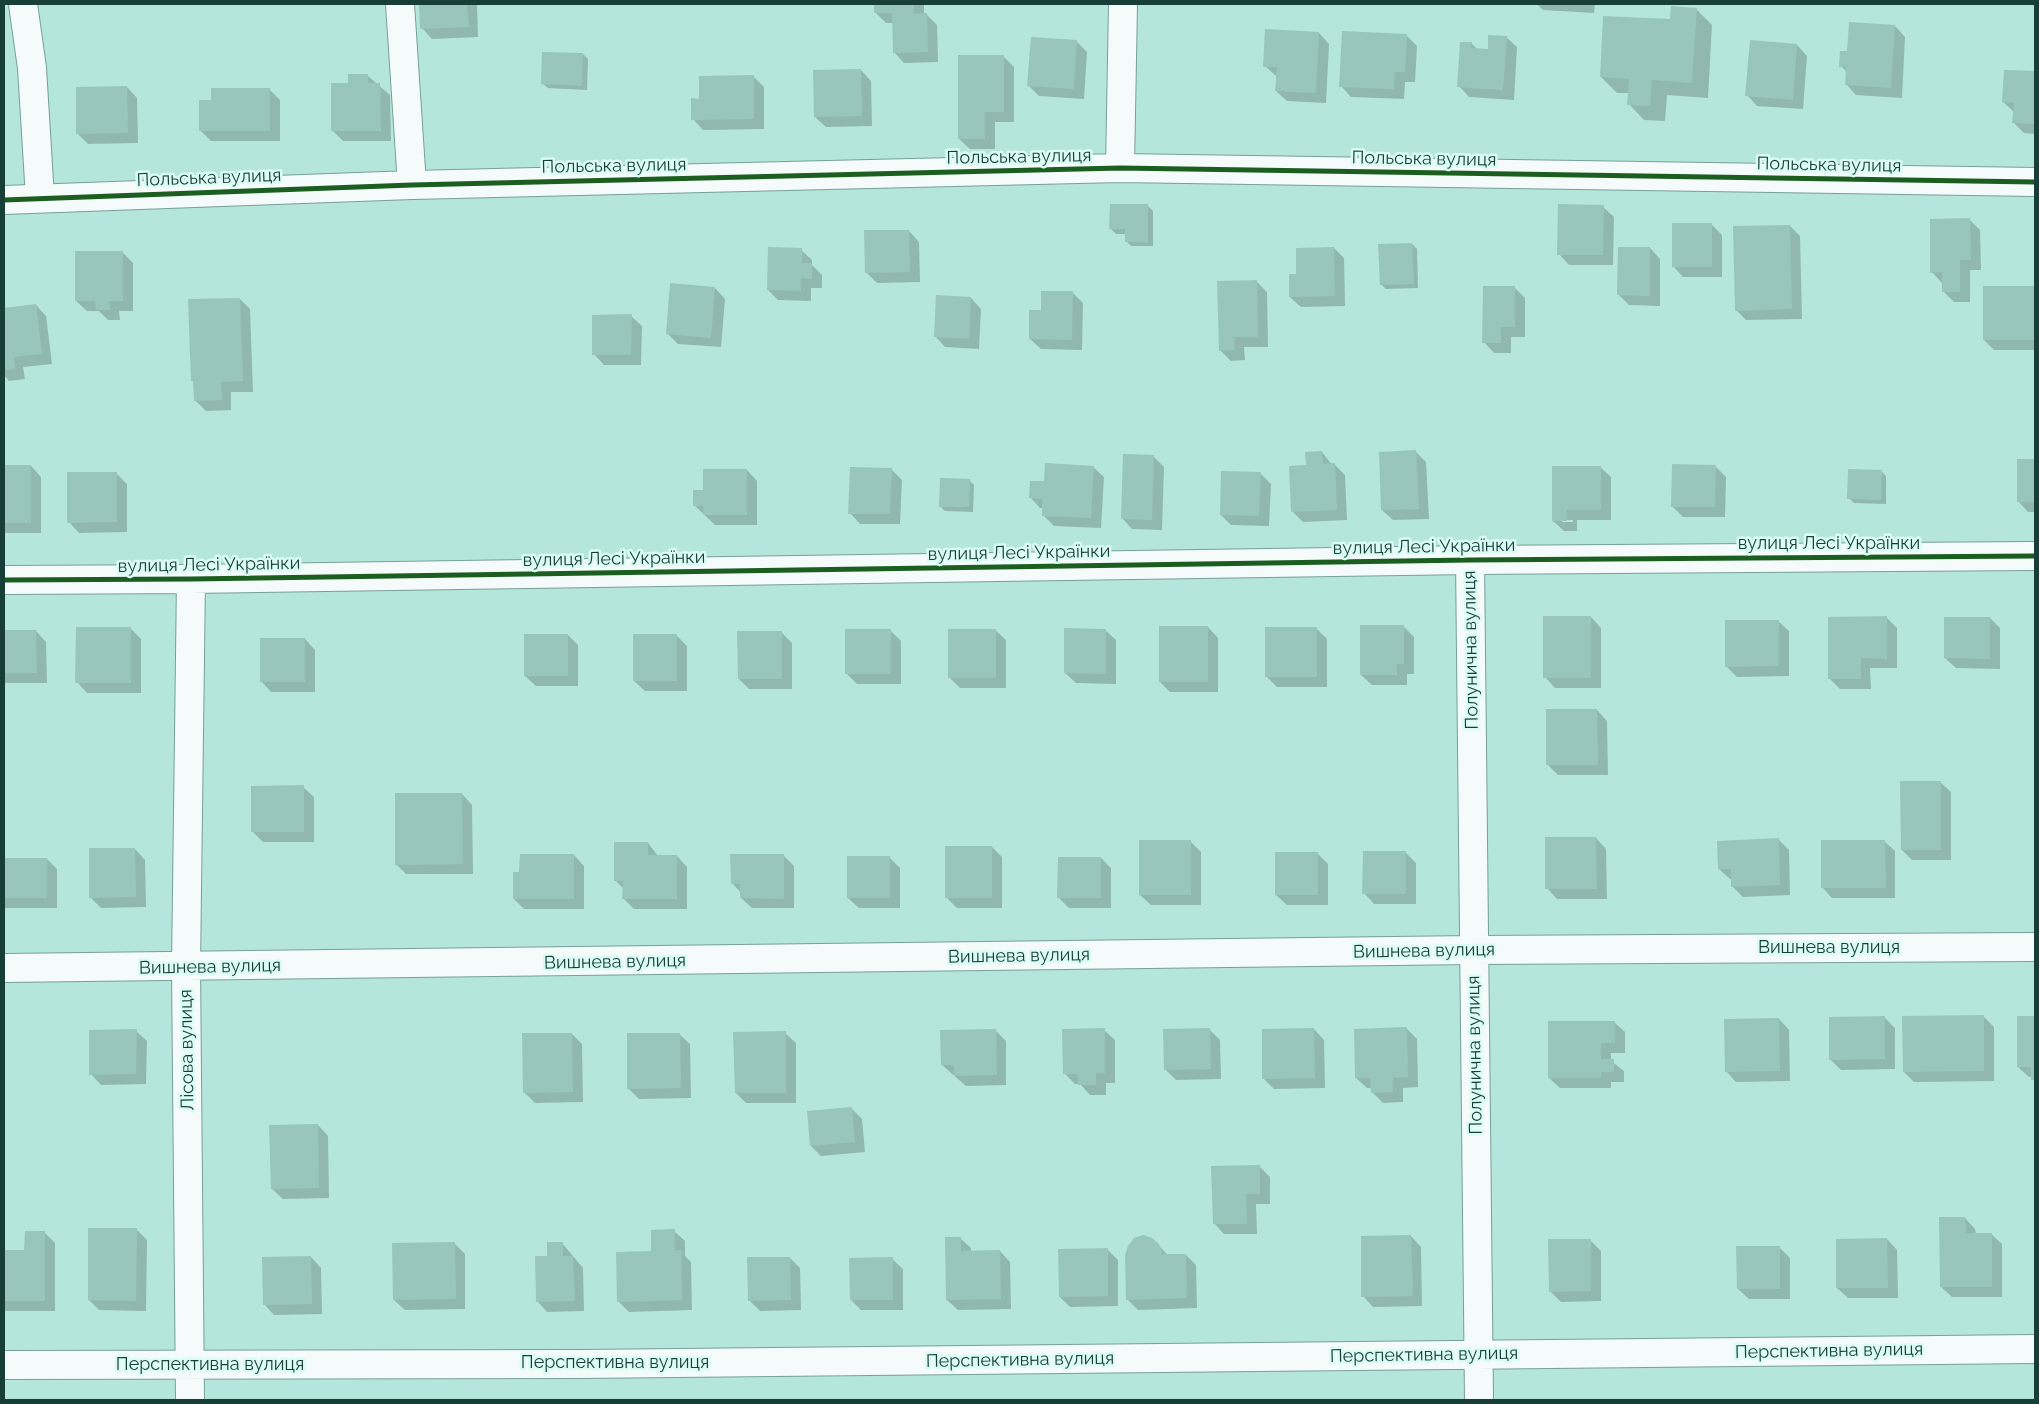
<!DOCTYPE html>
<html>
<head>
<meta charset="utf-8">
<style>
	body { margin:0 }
	#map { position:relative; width:2039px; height:1404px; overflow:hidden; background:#b5e6db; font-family:Raleway,sans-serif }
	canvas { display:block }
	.frame { position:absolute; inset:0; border:5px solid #183f37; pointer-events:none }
</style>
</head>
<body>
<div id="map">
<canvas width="2039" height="1404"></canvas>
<div class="frame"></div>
</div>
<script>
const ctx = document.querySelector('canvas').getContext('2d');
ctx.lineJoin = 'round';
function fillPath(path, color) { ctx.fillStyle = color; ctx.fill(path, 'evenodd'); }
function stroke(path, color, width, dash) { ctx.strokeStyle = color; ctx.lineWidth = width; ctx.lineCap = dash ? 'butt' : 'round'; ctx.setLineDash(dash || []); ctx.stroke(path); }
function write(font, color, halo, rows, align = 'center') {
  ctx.font = font + ' Raleway,sans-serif'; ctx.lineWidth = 5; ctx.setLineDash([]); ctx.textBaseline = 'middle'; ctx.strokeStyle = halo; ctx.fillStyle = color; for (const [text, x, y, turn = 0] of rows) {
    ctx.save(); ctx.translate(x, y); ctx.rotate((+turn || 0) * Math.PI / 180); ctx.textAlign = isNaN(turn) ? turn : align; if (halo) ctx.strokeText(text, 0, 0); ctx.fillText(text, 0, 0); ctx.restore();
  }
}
fillPath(new Path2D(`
	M420 4H477L478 37 432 39 422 28Z
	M875 4H924V15L926 14 937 25 938 62 904 63 894 52 893 23H886L876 13Z
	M1537 4H1595L1594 13 1543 10Z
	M1696 9 1712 25 1708 98 1667 95 1665 121 1644 120 1629 104V93H1617L1601 77 1671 20Z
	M1895 26 1905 37 1902 98 1856 95 1846 84 1847 72 1841 66 1848 53Z
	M1319 33 1329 44 1326 103 1287 101 1276 91 1277 77 1265 66Z
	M1407 36 1417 46 1415 82H1405L1404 99 1351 97 1341 86Z
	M1506 37 1517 47 1514 100 1469 97 1459 86 1471 43 1478 50 1489 51Z
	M1076 41 1087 52 1084 99 1039 96 1029 86Z
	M1797 45 1807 56 1803 109 1757 106 1747 95Z
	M583 54 588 59 587 90 548 88 543 84Z
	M1003 56 1014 67V122H995V149H970L959 139Z
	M861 70 871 81 872 126 826 127 815 117Z
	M2005 71 2035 73V134L2024 133 2014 123V112L2003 102Z
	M368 76 390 95 391 141H343L332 130 350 85Z
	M753 76 764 87V129L703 130 693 119 701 100Z
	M127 87 137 98 138 143 88 144 78 134Z
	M269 89 280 100V141H211L200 130 212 101Z
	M1148 206 1153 211V246H1131L1126 241V234H1116L1111 229Z
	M1603 207 1614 217 1613 265H1569L1559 254Z
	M1970 220 1980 230 1981 270H1970V302H1954L1943 291 1942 283 1932 272Z
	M1712 225 1722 235V277H1683L1673 266Z
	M1790 226 1800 236 1802 319 1746 320 1736 310Z
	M909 231 919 242 920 282 877 283 866 272Z
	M1412 244 1417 249 1418 288 1386 289 1381 284Z
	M1334 248 1344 258 1345 306 1301 307 1290 297Z
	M1650 248 1660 259V306L1629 305 1619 295Z
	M801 250 812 260V265L822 275V288H811V301L778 300 768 290Z
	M123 253 133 263V311H119L120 320H108L99 311H87L76 301Z
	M1257 282 1267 292 1268 347H1244L1245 360 1231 361 1220 350Z
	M1984 287H2035V350H1994L1984 340Z
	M715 288 725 299 721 347 678 344 667 333Z
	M1515 288 1525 298V337H1511V353H1494L1484 342Z
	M1072 292 1083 303 1082 350 1041 349 1030 339 1042 311Z
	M971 298 981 309 979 349 945 347 935 336Z
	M240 299 250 309 253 392H231V410L206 411 195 400Z
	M36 305 46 316 52 364 23 367 25 379 9 381 4 375V309Z
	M631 316 642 326 641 365H604L594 354Z
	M1322 452 1332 465H1335L1345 475 1347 520 1303 522 1293 512 1307 466Z
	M1416 452 1426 462 1429 519 1393 520 1382 510Z
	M1153 456 1164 467 1162 530 1132 529 1122 518Z
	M2019 460 2035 461V512H2028L2018 501Z
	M4 466H31L41 477V533H4Z
	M1715 466 1726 477 1725 517H1683L1672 506Z
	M1093 467 1104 477 1101 528 1054 526 1043 515V508H1040L1030 497 1045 483Z
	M1600 467 1611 477V520H1577V531H1564L1553 521ZM1562 520H1573V522H1562Z
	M891 469 902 480 900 524H860L850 513Z
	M747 470 757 481V525H715L694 505 704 491Z
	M1881 471 1886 476V504L1854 503 1849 498Z
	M116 473 127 484V532L79 533 69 522Z
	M1260 473 1271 484 1269 526 1231 525 1221 515Z
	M969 480 974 485 973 512 945 511 940 506Z
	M1591 617 1601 628V688H1555L1545 677Z
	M1886 617 1897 628V668H1870L1871 689H1840L1830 679Z
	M1990 618 2000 628V669L1956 668 1945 658Z
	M1778 621 1789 631V676L1737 677 1726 666Z
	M1403 626 1414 637V674H1407V685H1372L1361 675Z
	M1208 627 1218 638V692H1170L1160 682Z
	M130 628 141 639V693H87L77 682Z
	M1316 628 1327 639V687H1277L1266 676Z
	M890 630 901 641V684H857L846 673Z
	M995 630 1006 640V688H960L950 678Z
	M1105 630 1116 640V684L1076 683 1065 673Z
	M4 631H36L46 642 47 683H4Z
	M782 633 792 643V689H749L739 679Z
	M568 635 578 645V686H536L525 676Z
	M676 635 687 646V691H645L634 681Z
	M305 639 315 650V692H271L261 681Z
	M1597 710 1607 721 1608 775H1558L1547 764Z
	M1940 782 1951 792V860H1912L1902 850Z
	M303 787 314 797V842H263L252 831Z
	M462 794 472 805 473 874H406L396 864Z
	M1596 838 1606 849 1607 899H1557L1547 888Z
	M1778 839 1789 850 1790 895 1743 897 1732 886V879H1730L1719 869Z
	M1884 841 1895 851V898H1832L1822 887Z
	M1191 842 1201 852V905H1151L1140 895Z
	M648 843 658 856H677L687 867V909H634L624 899V889L615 880Z
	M992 847 1002 857V908H957L947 898Z
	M135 849 145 860 146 907 101 908 90 897Z
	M1405 852 1416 863V904H1374L1364 893Z
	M1317 853 1328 864V905H1287L1276 895Z
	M574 855 584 866V909H524L514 899 521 873Z
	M783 855 794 866V908H752L741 898V893L732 883Z
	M889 857 900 868V908H859L848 898Z
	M1101 858 1111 868V908H1069L1058 897Z
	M4 859H47L57 869V908H4Z
	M1983 1016 1994 1027V1081L1914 1082 1904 1072Z
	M2018 1017H2035V1083L2032 1077H2029L2018 1067Z
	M1885 1018 1895 1028V1069L1841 1070 1830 1059Z
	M1779 1019 1789 1030 1790 1081 1736 1082 1726 1071Z
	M1614 1022 1625 1032V1053H1611V1061L1624 1071V1082H1611V1088H1560L1549 1078Z
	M1314 1029 1324 1040 1325 1088 1274 1089 1264 1079Z
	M1407 1029 1417 1039 1418 1087 1403 1088V1102L1383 1103 1372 1092V1088H1367L1356 1078Z
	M995 1030 1006 1041V1085L966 1086 942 1065Z
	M1104 1030 1115 1040V1083H1106V1095H1090L1080 1084H1075L1064 1073Z
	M1210 1030 1220 1040 1221 1079 1176 1080 1165 1069Z
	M136 1031 147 1041 146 1084 101 1085 91 1074Z
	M785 1033 796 1043V1103H746L736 1093Z
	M572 1034 582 1044 583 1102 535 1103 524 1092Z
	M679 1034 690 1044 691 1098 639 1099 628 1088Z
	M852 1109 862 1119 865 1152 821 1156 811 1146Z
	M318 1125 328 1136 329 1198 283 1199 272 1189Z
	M1259 1166 1270 1177V1204H1256L1257 1234H1224L1214 1223Z
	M1965 1218 1975 1229 1976 1234H1991L2002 1244V1297H1952L1941 1287Z
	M136 1229 147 1240 146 1311 99 1310 89 1300Z
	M674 1231 685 1241V1256L691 1262 692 1310 629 1312 618 1301Z
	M45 1233 55 1243V1311H5L4 1310V1251L26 1252Z
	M1411 1236 1421 1247 1422 1306 1373 1307 1363 1296Z
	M960 1238 971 1248V1252L1000 1251 1010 1262 1011 1309 958 1310 947 1300Z
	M1887 1239 1897 1250 1898 1298H1848L1837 1288Z
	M1590 1240 1601 1251V1301L1561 1302 1550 1291Z
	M454 1243 465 1254V1309L405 1310 394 1300Z
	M562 1243 583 1268 584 1311 547 1312 537 1301 549 1257Z
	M1158 1245 1168 1255H1186L1196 1265 1197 1308 1138 1310 1127 1299Z
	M1779 1247 1790 1258V1299H1749L1738 1289Z
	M1107 1249 1118 1260V1306L1070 1307 1060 1297Z
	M311 1257 321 1268 322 1314 274 1315 264 1304Z
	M790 1258 800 1268 801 1310 760 1311 749 1300Z
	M892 1259 903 1269V1310H861L851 1300Z`), '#0003');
fillPath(new Path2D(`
	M419 4H467L469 27 420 29Z
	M874 4H914V14L927 13 928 52 893 53 892 13H874Z
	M1671 6 1697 8 1692 83 1652 80 1650 106 1627 105 1629 79 1600 77 1603 16 1670 19Z
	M1849 22 1895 25 1891 88 1845 85 1846 67H1839L1840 51H1847Z
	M1265 29 1319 32 1316 93 1275 91 1277 67H1263Z
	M1342 31 1407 34 1405 72H1395L1394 89 1339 87Z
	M1488 35 1507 36 1503 90 1457 87 1460 42H1472L1471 48 1488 49Z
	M1031 37 1077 40 1074 89 1027 86Z
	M1750 40 1797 44 1793 100 1745 96Z
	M542 52 583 53 582 86 541 84Z
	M958 55H1004V112H985V139H958Z
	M861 69 862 116 814 117 813 70Z
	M2004 70 2035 71V124L2012 123 2014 103 2002 102Z
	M348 74H368V83H380L381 131H331V83H348Z
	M754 75V119L691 120V98L699 99V76Z
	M127 86 128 133 76 134V87Z
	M211 88H270V131H199V100H211Z
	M1110 204H1148V242H1125V229H1109Z
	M1558 204 1604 205 1603 255H1557Z
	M1970 218 1971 260H1960V292H1942V272L1930 273V219Z
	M1672 223H1712V267H1672Z
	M1790 225 1792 309 1735 311 1733 226Z
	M864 230H909L910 272 865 273Z
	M1412 243 1414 284 1380 285 1378 244Z
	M768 247 802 248V263H812V279L801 278V291L767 290Z
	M1334 247 1335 296 1289 297V274H1296V248Z
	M1618 247H1650V296L1617 295Z
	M75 251H123V301H109L110 310H96L95 301H75Z
	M1257 280 1258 337H1234L1235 350 1219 351 1217 281Z
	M670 283 715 287 711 338 666 334Z
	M1483 286H1515V327H1501V343H1482Z
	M1983 286H2035V340H1983Z
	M1041 291H1073L1072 340 1029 339V310H1041Z
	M936 295 971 297 969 339 934 337Z
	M240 298 243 381 221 382 222 400 194 401 193 381H191L188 299Z
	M36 304 42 354 14 357 15 369 4 370V308Z
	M632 314 631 355H592V315Z
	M1416 450 1419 509 1381 510 1379 452Z
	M1322 451 1323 464 1335 463 1337 510 1291 512 1289 466 1306 465 1305 452Z
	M1123 454 1154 455 1152 520 1121 519Z
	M2017 459H2035V502H2017Z
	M1045 463 1094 466 1091 518 1042 516V499L1029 498 1030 481H1044Z
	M1672 464 1716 465 1715 507H1671Z
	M4 465H31V523H4Z
	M1552 466H1601V510H1567V521H1552Z
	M850 467 892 468 890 514H848Z
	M703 469H747V515H703V506H693V490H703Z
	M1848 469 1882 470 1881 500 1847 499Z
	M1221 471 1261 472 1259 516 1220 515Z
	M67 472H117V522L67 523Z
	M940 478 970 479 969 507H939Z
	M1543 616H1591V678H1543Z
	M1887 616V659L1861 658V679H1828V617Z
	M1944 617H1990V659L1944 658Z
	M1725 620H1779V666L1725 667Z
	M1360 625H1404V664H1397V675H1360Z
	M1159 626H1208V682H1159Z
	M76 627H131V683H75Z
	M1265 627H1317V677H1265Z
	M1064 628 1106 629V674L1064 673Z
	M845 629H891V674H845Z
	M948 629H996V678H948Z
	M4 630H36L37 673H4Z
	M737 631H782V679H738Z
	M524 634H568V676H524Z
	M633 634H677V681H633Z
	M260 638H305V682H260Z
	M1546 709H1597L1598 765H1546Z
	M1900 781H1941V850H1901Z
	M304 785V832H251V786Z
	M395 793H462L463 864 395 865Z
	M1545 837H1596L1597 889H1545Z
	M1779 838 1780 885 1731 887V869H1718L1717 841Z
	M1139 840H1191V895H1139Z
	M1821 840H1885L1886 888H1821Z
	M614 842H648V855H677V899H622L623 881H614Z
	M945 846H992V898H945Z
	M89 848H135L136 897 89 898Z
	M1363 851H1406V894H1362Z
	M1275 852H1318V895H1275Z
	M520 854H574V899H513V872H519Z
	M730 854H784V899L740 898V884H731Z
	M847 856H890V898H847Z
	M1058 857H1101V898H1057Z
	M4 858H47V898H4Z
	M1984 1015V1071L1903 1072 1902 1016Z
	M1885 1016V1059L1829 1060V1017Z
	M2017 1016H2035V1080H2031V1067H2017Z
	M1779 1018 1780 1071 1725 1072 1724 1019Z
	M1548 1021H1615V1043H1601V1059H1614V1072H1601V1078H1548Z
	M1407 1027 1408 1077 1393 1078V1092L1371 1093 1370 1078H1355L1354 1029Z
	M1105 1028V1073H1096V1085H1078V1074H1063L1062 1029Z
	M1210 1028 1211 1069 1164 1070 1163 1029Z
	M1314 1028 1315 1078 1262 1079V1029Z
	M137 1029 136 1074 89 1075V1030Z
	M996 1029 997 1075 954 1076V1065H941L940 1030Z
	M786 1031V1093H735L733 1032Z
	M522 1033H572L573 1092 523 1093Z
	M627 1033H680L681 1088 627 1089Z
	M852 1107 855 1142 810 1146 807 1111Z
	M318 1124 319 1188 271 1189 269 1125Z
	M1260 1165V1194H1246L1247 1224H1213L1211 1166Z
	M1939 1217H1965L1966 1233H1992V1287H1940Z
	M88 1228H137L136 1301 88 1300Z
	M675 1229V1250H681L682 1300 617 1302 616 1252 651 1251V1230Z
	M25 1231H45V1301H4V1250H24Z
	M1143 1235 1152 1238 1159 1244 1162 1254H1186L1187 1298 1126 1300 1125 1255 1128 1246 1134 1238Z
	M1411 1235 1413 1296 1361 1297V1236Z
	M945 1237H961V1251L1000 1250 1001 1299 946 1300Z
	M1887 1238 1888 1288H1836V1239Z
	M1548 1239H1591V1291L1549 1292Z
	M455 1242 456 1299 393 1300 392 1243Z
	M547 1242H563V1256H573L575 1301 536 1302 535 1256H547Z
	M1736 1246H1780V1289H1737Z
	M1108 1248V1296L1059 1297 1058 1249Z
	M311 1256 312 1304 263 1305 262 1257Z
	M747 1257H790L791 1300 748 1301Z
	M893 1257V1300H850L849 1258Z`), '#98c6bc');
const minor = new Path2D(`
	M23 4 32 68 40 198
	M400 4 412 185
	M1120 168 1123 4
	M4 200 412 185 1120 168 2035 182
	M1470 560 1479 1400
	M4 580 191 579 1470 560 2035 556
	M4 968 1474 950 2035 947
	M4 1365 580 1364 2035 1349
	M190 1400 186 967 191 579`);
stroke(minor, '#77a098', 30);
stroke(minor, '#f4fbfa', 28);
stroke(new Path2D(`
	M4 200 412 185 1120 168 2035 182
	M4 580 191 579 1470 560 2035 556`), '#1b5e20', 5);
write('18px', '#183f37', '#dafcf4', [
	["Польська вулиця",1019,157,-1],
	["Польська вулиця",1424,159,1],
	["Польська вулиця",1829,165,1],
	["Польська вулиця",614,166,-1],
	["Польська вулиця",209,178,-2],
	["вулиця Лесі Українки",1829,544],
	["вулиця Лесі Українки",1424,547,-1],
	["вулиця Лесі Українки",1019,553,-1],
	["вулиця Лесі Українки",614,559,-1],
	["вулиця Лесі Українки",209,565,-1],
	["Полунична вулиця",1471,650,-91],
	["Вишнева вулиця",1829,948],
	["Вишнева вулиця",1424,951,-1],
	["Вишнева вулиця",1019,956,-1],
	["Вишнева вулиця",615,962,-1],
	["Вишнева вулиця",210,967,-1],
	["Лісова вулиця",187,1050,-91],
	["Полунична вулиця",1475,1055,-91],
	["Перспективна вулиця",1829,1351,-1],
	["Перспективна вулиця",1424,1355,-1],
	["Перспективна вулиця",1020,1360,-1],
	["Перспективна вулиця",615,1363],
	["Перспективна вулиця",210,1365]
]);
</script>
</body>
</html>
